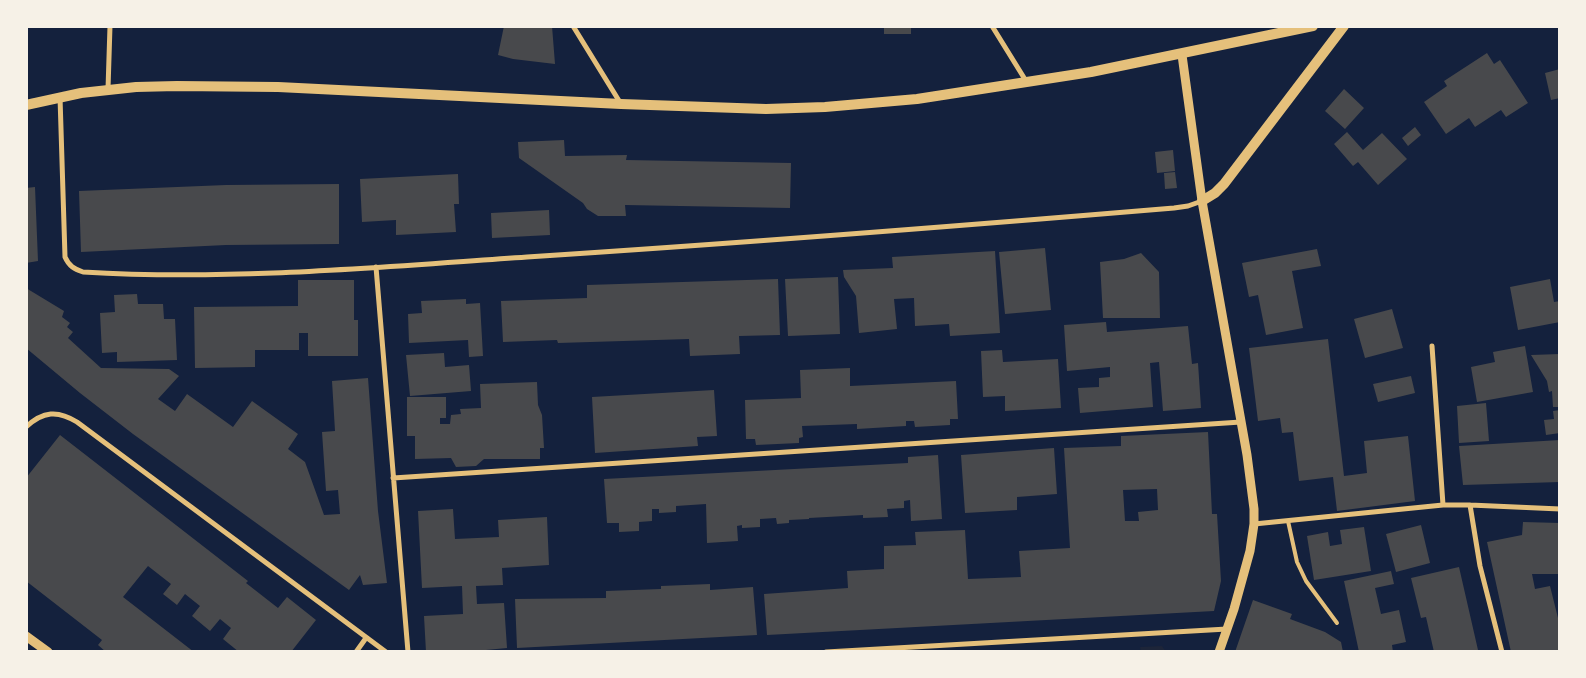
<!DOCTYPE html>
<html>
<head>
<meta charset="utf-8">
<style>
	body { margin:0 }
	#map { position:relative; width:1586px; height:678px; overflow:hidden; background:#14213d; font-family:"Alegreya Sans",sans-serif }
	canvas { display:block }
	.frame { position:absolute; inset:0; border:28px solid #f6f1e7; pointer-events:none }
</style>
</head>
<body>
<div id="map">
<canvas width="1586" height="678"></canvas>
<div class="frame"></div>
</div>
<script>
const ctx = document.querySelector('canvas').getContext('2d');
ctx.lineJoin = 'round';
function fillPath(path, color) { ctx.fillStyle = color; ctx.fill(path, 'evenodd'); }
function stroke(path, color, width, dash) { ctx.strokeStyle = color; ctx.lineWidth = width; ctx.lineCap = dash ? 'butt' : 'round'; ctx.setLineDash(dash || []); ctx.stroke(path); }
fillPath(new Path2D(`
	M1162 646 1166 652H1141L1140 647Z`), '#1d2539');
fillPath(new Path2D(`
	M504 26H552L555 64 513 59 498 55Z
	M884 26H911V34H884Z
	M1487 53 1494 64 1500 60 1528 103 1506 117 1501 110 1475 127 1469 118 1446 134 1424 102 1447 86 1444 81Z
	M1560 69V98L1551 100 1545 73Z
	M1344 89 1364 108 1345 129 1325 111Z
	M1415 127 1421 135 1408 146 1402 138Z
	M1347 132 1363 150 1382 133 1407 159 1378 185 1358 162 1353 166 1334 144Z
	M564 140 565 156 627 155 626 160 791 163 790 208 625 205 626 216H598L587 209 583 203 519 158 518 142Z
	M1173 150 1175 171 1157 173 1155 152Z
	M1175 172 1177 188 1165 189 1164 173Z
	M458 174 459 204H454L456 232 396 235V220L362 222 360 179Z
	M339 184V244L226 245 81 252 79 191 226 185Z
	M35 187 38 261 26 263V188Z
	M549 210 550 235 492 238 491 213Z
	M1045 248 1051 310 1005 314 999 252Z
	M1317 249 1321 266 1292 271 1303 328 1266 335 1258 295 1249 297 1242 263Z
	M995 251 1000 333 950 336 949 324 915 326 914 298 894 299 897 329 859 333 856 296 844 277 843 270 893 268 892 257Z
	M1141 253 1159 272 1160 318H1103L1100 262 1124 259Z
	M838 277 840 334 788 336 785 279Z
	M778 279 780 335 739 336 740 354 690 356 689 339 558 343 557 340 503 342 501 301 587 298V285Z
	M1550 279 1554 302 1560 301V322L1518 330 1510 287Z
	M298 280H354V320H358V356H308V333H299V350H255V367L195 368 194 307 298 306Z
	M26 288 64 311 62 317 70 323 67 327 73 332 68 338 101 368 169 369 179 376 158 399 175 411 187 394 233 427 252 401 298 434 288 449 305 462 324 515 340 514 338 490 326 491 322 432 335 431 332 381 368 378 378 511 387 583 363 585 360 575 349 590 133 434 80 393 26 348Z
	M137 294 138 304H163L164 319H175L177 360 117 362V352L102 353 100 313 115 312 114 295Z
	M466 299V304L480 303 483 356 469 357 468 340 409 343 408 314 422 313 421 301Z
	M1392 309 1403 348 1365 358 1354 319Z
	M1106 322 1107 332 1188 326 1192 364 1198 363 1201 408 1163 411 1159 362 1150 363 1153 407 1080 413 1078 388 1099 387V378L1110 377V367L1067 371 1064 325Z
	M1328 339 1344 476 1367 473 1364 441 1408 436 1415 501 1337 511 1333 477 1299 481 1293 432 1282 433 1280 418 1258 421 1249 348Z
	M1525 346 1533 392 1477 402 1471 367 1495 362 1493 352Z
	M1002 350 1003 362 1058 359 1061 408 1005 411V396L983 397 981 351Z
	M444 353 445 367 469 365 471 391 410 396 406 355Z
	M1560 354V407H1553L1552 391 1549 392 1547 381 1531 355Z
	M850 368V386L956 381 958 419H950V425L915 427 914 421H906V426L857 429V424L802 426 803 437 799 438V443L756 445 755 439H746L745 400 801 398 800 370Z
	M1411 376 1415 393 1378 402 1373 384Z
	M537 382 538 405 542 415 544 448H540V459H484L476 466 456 467 451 458 415 459V436H407V397H446V418H440V424H450L451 415 461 414 460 409 481 408 480 384Z
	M714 390 717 436 697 437 698 446 595 453 592 397Z
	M1486 403 1489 441 1459 443 1457 406Z
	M1560 410V433L1546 435 1544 420 1554 419 1553 411Z
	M1208 432 1212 514H1217L1221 581 1214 611 767 635 764 594 848 588 847 571 884 569V546L916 545 915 532 965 530 968 579 1021 577 1019 551 1070 548 1064 448 1121 446V436ZM1157 489 1158 510 1138 512 1139 521H1125L1123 490Z
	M60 435 248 581 246 583 278 608 287 597 316 620 291 652H239L223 639 231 628 220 619 210 631 192 616 200 606 185 594 177 605 163 594 171 584 148 566 123 597 194 652H106L98 645 102 640 26 581V478Z
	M1560 440V482L1463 485 1459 446Z
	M1054 448 1057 494 1017 497V510L965 513 961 455Z
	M938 455 942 519 911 521 910 500 904 501V508L887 509 888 517 863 518V515L809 518V519L789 520V523L777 524 776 518 760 519V527L742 528V525L737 526 738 541 707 543 706 504 676 506V512L659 513V509H652V521L639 522V531L619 532V523H607L604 479 908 463V457Z
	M453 509 455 539 499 537 498 520 547 517 549 565 502 568 503 585 476 586 477 604 504 603 507 648 465 652H426L424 616 463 614 462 586 422 588 418 511Z
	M1523 522 1560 523V574H1532L1535 589 1550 586 1560 626V652H1511L1487 542 1522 535Z
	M1421 525 1430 563 1396 572 1386 534Z
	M1364 527 1371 571 1314 580 1307 536 1328 532 1330 546 1342 544 1340 530Z
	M1459 567 1478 650 1469 652H1434L1426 617 1421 618 1411 578Z
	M1391 571 1394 584 1375 588 1381 614 1399 610 1406 642 1392 645 1393 652H1359L1344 581Z
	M710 584V590L753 587 757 635 517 648 515 599 606 598V591L661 589V586Z
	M1253 600 1292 614 1290 619 1325 632 1341 642 1343 652H1235Z`), '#48494c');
stroke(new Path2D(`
	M1288 521 1297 562 1306 581 1337 623`), '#e5c07b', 4);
stroke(new Path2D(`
	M573 26 621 104
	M992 26 1026 81
	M108 89 110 26
	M60 97 65 257C69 266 74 269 83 272 231 281 380 267 527 257 743 243 959 226 1174 208L1188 206 1202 201
	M376 267 408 652
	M1432 346 1443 505
	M26 427C43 411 58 410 77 422L386 652
	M393 478 1241 422
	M1470 505 1480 566 1502 652
	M1254 524 1443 505H1470L1560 509
	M356 652 366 638
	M826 652 1227 629`), '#e5c07b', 5);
stroke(new Path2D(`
	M1182 55 1202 201 1247 455 1254 509V524L1250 551 1234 609 1219 652
	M26 636 48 652`), '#e5c07b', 9);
stroke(new Path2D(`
	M26 105 81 93 136 87 177 86 278 87 621 104 766 109 825 107 917 99 1091 72 1313 26
	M1202 201 1215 193 1224 184 1344 26`), '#e5c07b', 10);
</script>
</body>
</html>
